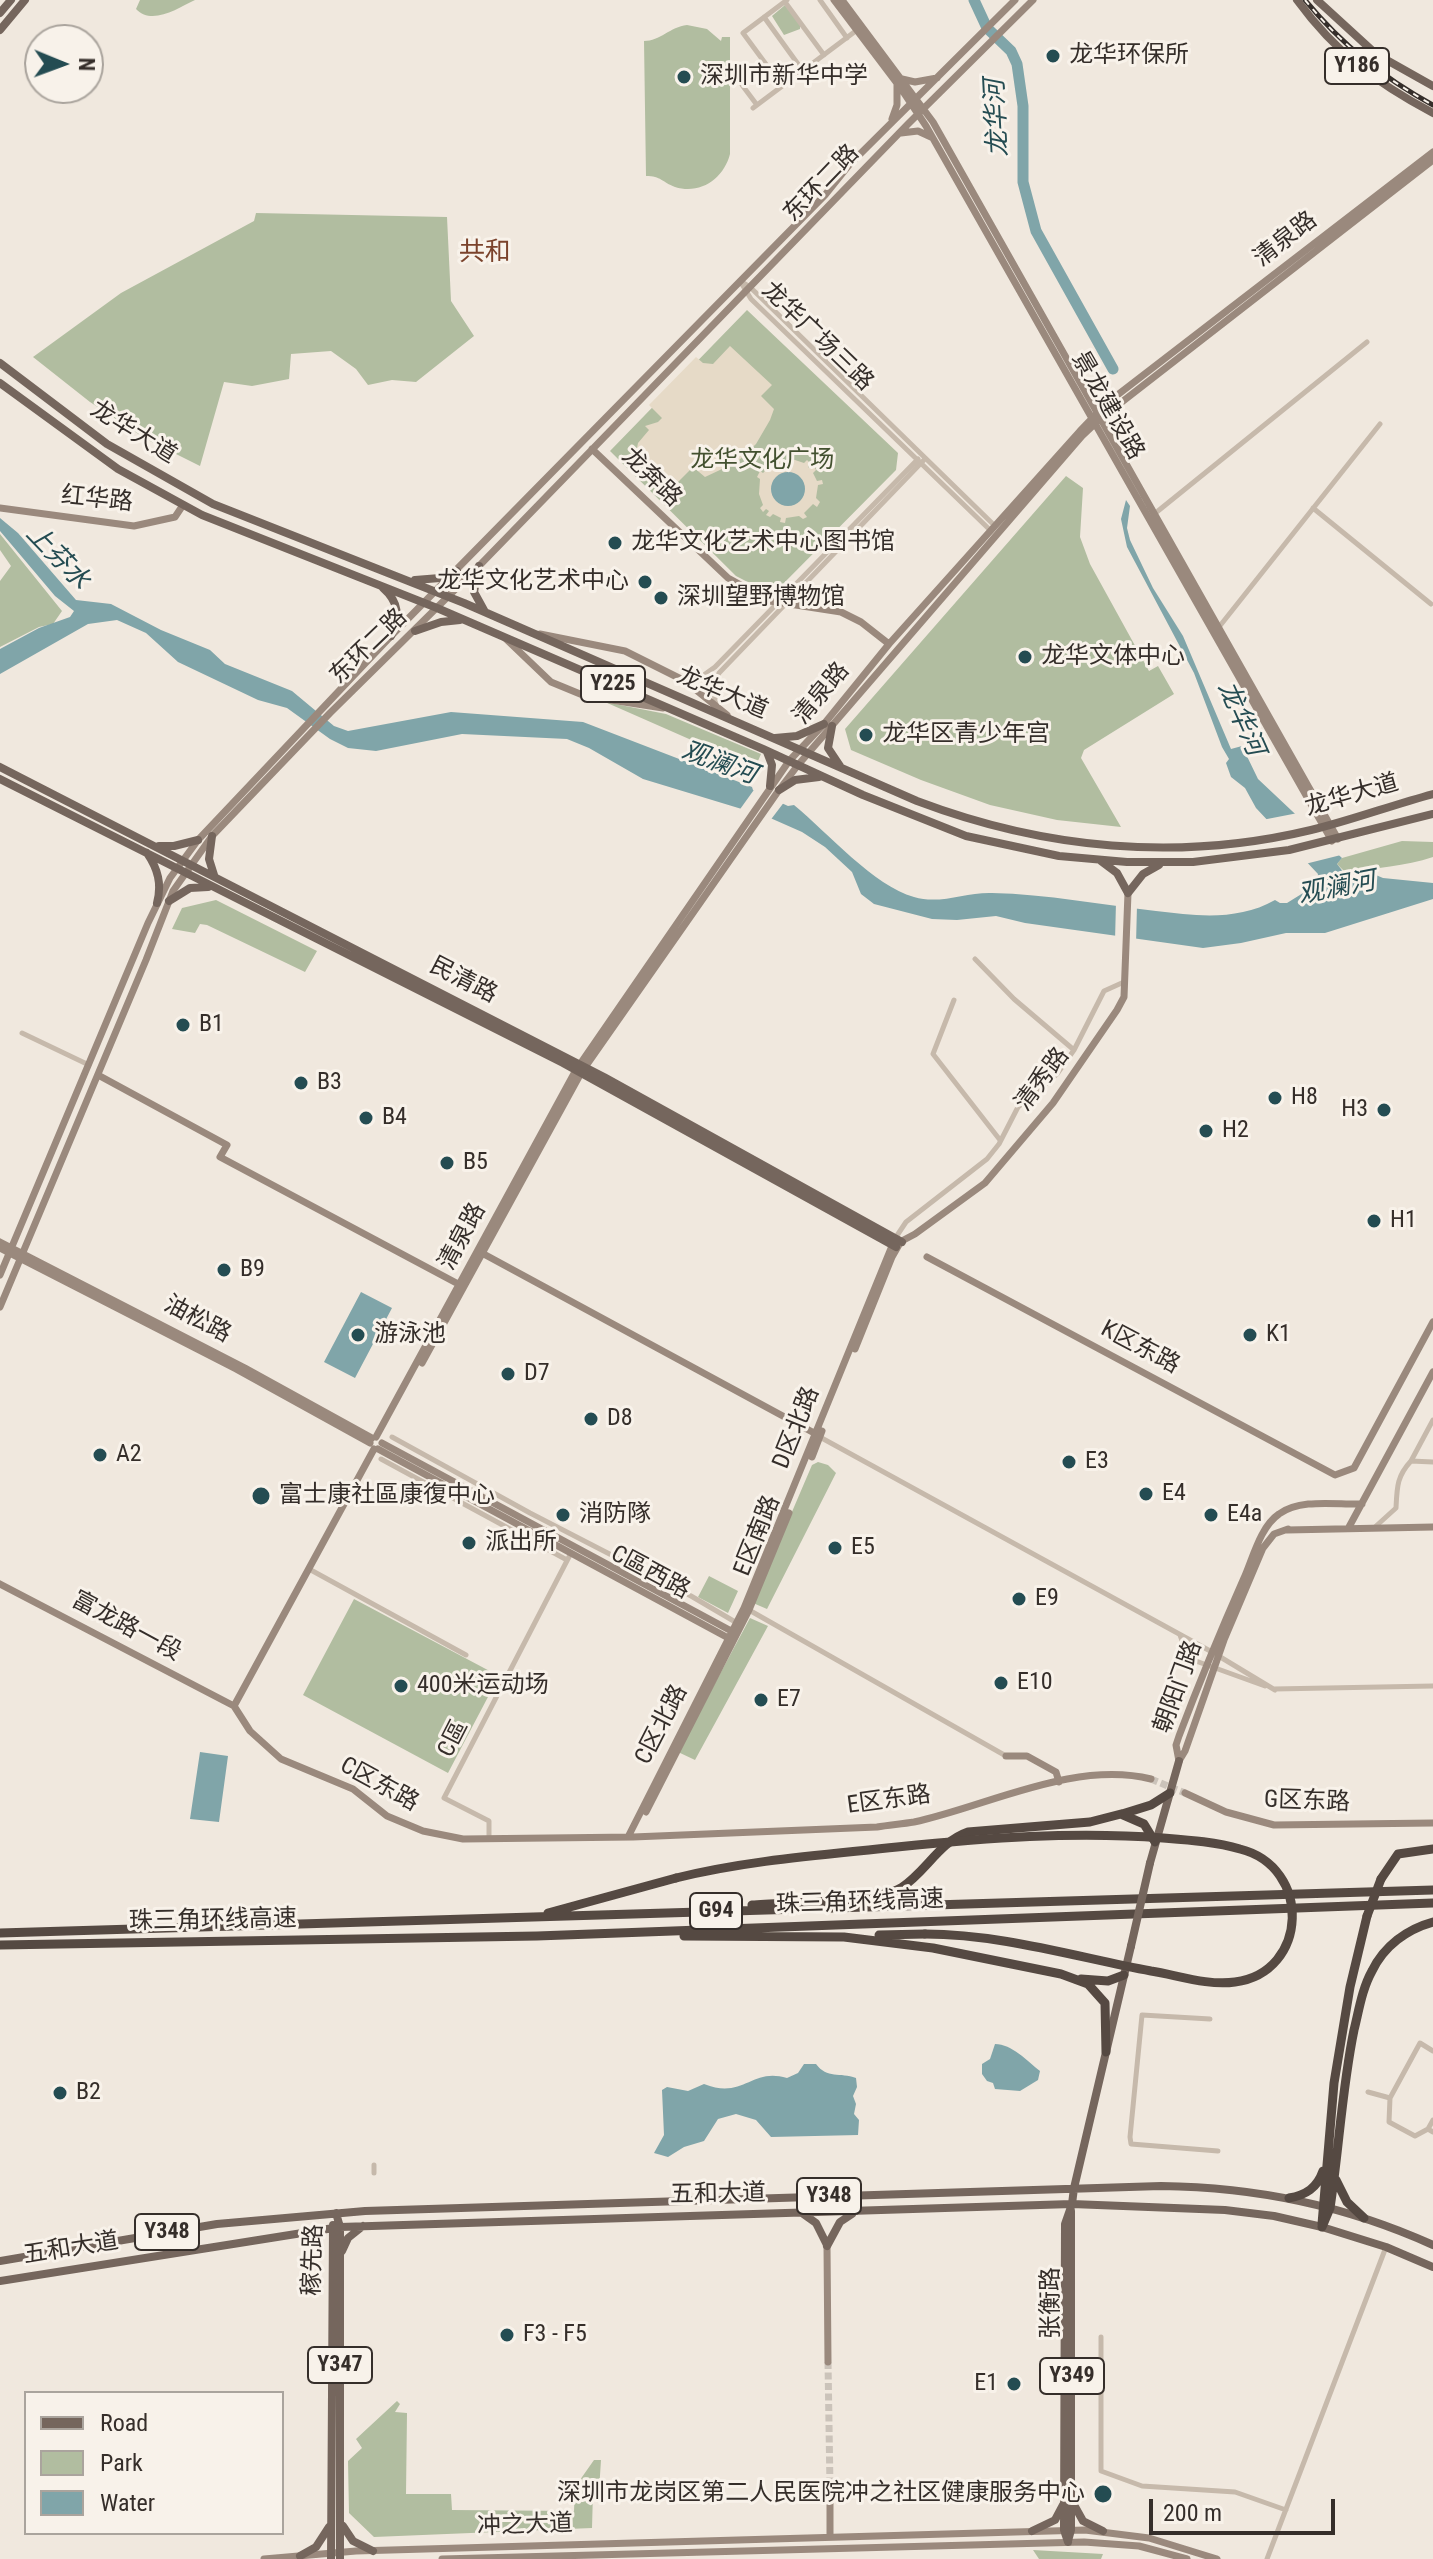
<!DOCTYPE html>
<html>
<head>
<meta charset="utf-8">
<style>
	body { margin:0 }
	#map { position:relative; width:1433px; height:2559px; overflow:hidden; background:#f0e8de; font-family:"Roboto Condensed",sans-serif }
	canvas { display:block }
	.legend { position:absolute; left:24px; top:2391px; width:260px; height:144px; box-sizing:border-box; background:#f8f2ea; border:2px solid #aaa49d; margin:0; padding:10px 14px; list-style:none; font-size:24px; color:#352e2a }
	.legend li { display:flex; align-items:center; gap:16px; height:40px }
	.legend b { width:40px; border:2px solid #aaa49d }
	.north { position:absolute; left:24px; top:24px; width:80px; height:80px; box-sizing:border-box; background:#f8f2ea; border:2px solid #aaa49d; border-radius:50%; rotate:91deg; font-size:22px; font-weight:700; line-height:32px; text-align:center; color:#352e2a }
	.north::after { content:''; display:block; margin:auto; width:28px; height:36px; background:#244c52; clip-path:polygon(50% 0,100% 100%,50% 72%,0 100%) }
	.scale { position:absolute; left:1149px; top:2499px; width:186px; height:36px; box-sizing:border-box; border:4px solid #352e2a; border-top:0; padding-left:10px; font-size:24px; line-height:28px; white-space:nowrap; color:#352e2a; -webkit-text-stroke:6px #f8f2ea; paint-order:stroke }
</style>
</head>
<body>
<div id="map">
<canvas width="1433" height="2559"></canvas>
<ul class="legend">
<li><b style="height:10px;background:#75665d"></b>Road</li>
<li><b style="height:22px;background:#b1bda0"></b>Park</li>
<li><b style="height:22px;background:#80a5a9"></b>Water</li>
</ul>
<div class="north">N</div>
<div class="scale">200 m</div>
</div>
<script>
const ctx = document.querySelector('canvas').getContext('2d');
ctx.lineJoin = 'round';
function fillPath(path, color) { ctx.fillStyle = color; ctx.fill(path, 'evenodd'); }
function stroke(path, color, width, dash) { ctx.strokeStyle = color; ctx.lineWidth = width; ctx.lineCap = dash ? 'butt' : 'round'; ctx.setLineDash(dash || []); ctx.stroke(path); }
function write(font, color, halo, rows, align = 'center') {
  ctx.font = font + ' "Roboto Condensed","Noto Sans SC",sans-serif'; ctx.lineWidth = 6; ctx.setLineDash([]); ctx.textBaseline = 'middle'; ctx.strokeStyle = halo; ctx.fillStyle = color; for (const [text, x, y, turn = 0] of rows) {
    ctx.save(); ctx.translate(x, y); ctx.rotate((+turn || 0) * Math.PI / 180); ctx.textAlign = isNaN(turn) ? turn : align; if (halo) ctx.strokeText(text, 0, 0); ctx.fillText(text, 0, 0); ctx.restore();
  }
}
fillPath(new Path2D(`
	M140 0H195C178 8 152 26 136 9Z
	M785 5 800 24V29L784 35 772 16Z
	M687 25 707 29 721 41 722 37H730V154C724 178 701 195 675 187 662 182 661 176 646 176L644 41C660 41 670 27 687 25Z
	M256 213 447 217 451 301 474 336 416 382 392 380 368 385 356 369 331 351 291 354 289 379 252 386 224 382 200 466 146 439 90 402 33 357 121 293 254 221Z
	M747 310 898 453 896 470 780 587 765 591 736 576 610 451Z
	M1066 476 1083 488 1080 537 1090 564 1149 671 1158 666 1174 694 1084 750 1081 758 1121 827 1057 820 990 805 921 780 851 750 845 729Z
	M0 534 62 611 53 624 39 627 0 647V581L11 566 0 550Z
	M605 702 666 714 761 754 755 768Z
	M1402 841 1433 842V857C1405 867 1375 866 1348 875L1337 864 1342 858Z
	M216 900 317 951 305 972 207 925 200 924 195 933 172 929 182 908Z
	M818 1462 828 1465 836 1473 767 1609 753 1603 812 1465Z
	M709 1576 738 1591 728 1613 698 1597Z
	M354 1599 499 1676 448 1773 303 1695Z
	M750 1618 768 1626 695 1760 678 1752Z
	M397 2401 400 2404 395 2412 407 2413 406 2494H451L452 2510 574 2511 575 2487 594 2460H601L599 2491 593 2492 592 2528 374 2537 349 2513 348 2461 362 2448 356 2439Z
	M1033 2550 1103 2554 1101 2559H1039Z`), '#b1bda0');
fillPath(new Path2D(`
	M730 346 772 385 761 396 774 409 770 420 756 444 737 462 705 477 693 467 672 488 636 453 638 443 649 430 645 426 658 422 662 418 649 405 696 357 703 363 713 364Z
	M775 458 778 461 792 459 804 463 807 460 810 463 808 467 811 469 814 466 816 470 813 473 817 481 822 480 823 484 818 485 816 498 820 502 817 507 813 504 804 513 807 517 803 519 799 516 786 518 785 523 780 522 781 518 773 514 770 517 766 515 769 511 766 509 763 512 760 508 763 505 759 494 760 479 757 477 760 471 763 473 772 464 769 460ZM798 475 804 484 801 500 774 497 772 487Z`), '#e6dac7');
fillPath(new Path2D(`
	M771 489a17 17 0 1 1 34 0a17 17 0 1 1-34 0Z
	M1126 500 1130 506 1127 528 1130 540 1153 588 1183 636 1231 749 1242 746 1258 779 1342 858 1337 864 1345 874 1364 870 1383 878 1433 883V899L1325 933H1286L1241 943 1203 948 1025 923 996 916 957 920 932 919 874 904 861 894 852 872 825 847 802 832 768 817 643 779 589 748 567 739 462 734 376 751 348 748 330 739 287 708 258 700 178 662 146 633 117 620 88 624 0 674V649L39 628 70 617 74 611 55 596 0 531V518L18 533 76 600 111 604 161 630 210 650 225 664 292 691 334 726 348 731 451 712 583 722 752 787 753 790 788 806 794 805C828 833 874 886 914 897 940 905 966 892 992 893 1047 894 1102 905 1156 911 1197 916 1238 921 1275 900L1280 903H1287L1316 885 1318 874 1256 808 1245 788 1231 777 1226 763 1229 759 1222 747 1194 673 1127 547 1121 519Z
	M361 1292 392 1308 355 1378 324 1362Z
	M200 1752 228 1756 219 1822 190 1819Z
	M995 2044C1012 2044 1027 2061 1040 2071L1038 2080 1020 2091 995 2089 993 2083 987 2081 982 2074V2064L990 2059Z
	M804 2064H816C827 2079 840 2072 856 2078L857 2087 853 2096 856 2104 854 2114 859 2120 858 2135 771 2137 756 2120 736 2114 718 2119 704 2141 684 2147 668 2157 654 2153 664 2135 662 2090 667 2087 688 2091 704 2084C744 2100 751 2067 787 2078L798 2073Z`), '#80a5a9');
fillPath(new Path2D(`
	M756 787 785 801 769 822 738 812Z
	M1298 813 1341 855 1305 864 1262 820Z
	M1116 902 1137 905 1136 944 1115 941Z`), '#f0e8de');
stroke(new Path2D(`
	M974 0 987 28 1011 51 1017 64 1023 106V182L1036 231 1113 369`), '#80a5a9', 11);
stroke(new Path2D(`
	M1151 1779 1185 1793
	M828 2362 830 2487`), '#cbc3ba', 7, [7, 3.5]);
stroke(new Path2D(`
	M820 0 847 38
	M785 2 824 55
	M764 17 803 71
	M742 80V85L757 105
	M782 86 743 33 787 0
	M753 108 857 30
	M740 281 751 299 990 530
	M740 281 750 287 995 526
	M1313 508 1431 604
	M1153 515 1367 342
	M1219 627 1380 424
	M683 678 701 677 715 667 918 459
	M717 707 713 690 719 673 923 461
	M954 1000 933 1054 1000 1140
	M22 1033 89 1065
	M1074 1050 1104 991 1124 982
	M896 1237 906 1222 987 1159 999 1144 1018 1107 1057 1074 1074 1050 1014 999 975 959
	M818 1436 1212 1652 1275 1690
	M392 1437 530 1513 691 1596 737 1623
	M381 1459 567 1560
	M1411 1461 1433 1420
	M1375 1527 1396 1508C1397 1487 1397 1476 1411 1461L1433 1462
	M309 1569 466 1655
	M749 1610 1006 1756
	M1180 1635 1186 1651 1193 1660 1265 1686
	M1274 1689 1433 1686
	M489 1838V1821L444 1798 571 1553
	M1210 2019 1142 2015 1130 2137 1131 2144 1218 2151
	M1368 2092 1390 2098 1389 2122 1415 2136 1428 2129
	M1390 2098 1420 2043 1433 2051
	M1433 2120 1428 2129 1433 2132
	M374 2165V2173
	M1101 2337V2471L1142 2486 1235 2492 1286 2510
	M1267 2559 1386 2247`), '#c6b9ab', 5);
stroke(new Path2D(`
	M834 0 902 90 926 126 1332 841
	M842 0 933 122 1338 839
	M902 79 915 82 937 78
	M892 119 897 105V84
	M901 133 918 131 931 137
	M592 449 728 578 770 601 841 612 861 622 889 644
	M0 508 134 526 175 517 183 505
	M540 634 625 651 685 681 727 715
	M505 638 551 682 585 696 663 708
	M98 1075 227 1145 220 1157 462 1286
	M0 1242 245 1368 372 1438
	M898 1243 915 1234 985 1183 1053 1103 1117 1010 1124 997 1128 893
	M0 1248 236 1369 370 1443
	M480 1252 816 1434
	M927 1257 1335 1475 1354 1468 1433 1322
	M0 1275 148 923 170 878 198 840 391 636 825 195 849 165 1015 0
	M0 1307 146 960 173 891 212 836 330 713 479 566 908 124 1033 0
	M855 1349 892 1257 900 1243
	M422 1363 581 1073 779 790 798 765 1082 436 1100 419 1433 160
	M376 1437 576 1070 789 761 824 724 889 644 1080 431 1107 403 1433 152
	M382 1443 735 1633
	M378 1449 732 1640
	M812 1457 822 1431
	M1349 1527 1433 1372
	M1287 1530 1433 1527
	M0 1584 234 1706 250 1731 281 1759 353 1789 387 1816 423 1831 463 1839 633 1837 877 1827C889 1825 902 1824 914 1822 988 1806 1074 1760 1151 1779
	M234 1706 374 1449
	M1006 1756H1027L1056 1772 1059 1782
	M1179 1761 1176 1745 1179 1736C1199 1683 1221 1630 1244 1578 1253 1558 1260 1527 1279 1514 1301 1498 1337 1505 1362 1504
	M1179 1761 1185 1751 1224 1640 1263 1548 1274 1534 1288 1529
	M1185 1793 1226 1812 1274 1825 1433 1823
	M646 1812 749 1610 789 1513
	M628 1837 744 1608 894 1241
	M827 2246 828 2362
	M830 2487V2537
	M264 2559 356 2551 1085 2530 1149 2538 1217 2559
	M442 2559 1084 2542 1139 2546 1187 2559`), '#9a897d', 7);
stroke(new Path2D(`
	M1297 0C1335 52 1376 83 1433 113
	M1317 0 1376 54 1433 86
	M0 13 11 0
	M0 30 25 0
	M0 363 107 444 213 504 464 603 917 801C1044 849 1178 862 1311 830 1352 820 1392 805 1433 794
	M0 383 118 469 202 515 437 608 763 749 863 795 966 836 1059 856 1127 862H1193L1289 850 1433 814
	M479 566 474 592 485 612
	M415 580 440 578 457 571
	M383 588C399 602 400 616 391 636
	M415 631 441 622 460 620
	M832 726 828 748 840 766
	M775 738 797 736 824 724
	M767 752 772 765 770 786
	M0 767 604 1077 902 1242
	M0 779 563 1063 896 1247
	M779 790 795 780 819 777
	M212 836 209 859 214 875
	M159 846H174L198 840
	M147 853C158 869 162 884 157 903
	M1101 861 1117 873 1128 893
	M1128 893 1143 874 1159 865
	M169 901 190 888 208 887
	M1150 1863 1179 1761
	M336 2213 340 2227V2559
	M802 2213 816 2223 827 2245
	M827 2246 840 2222 852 2214
	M342 2251 348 2238 363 2226
	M0 2261 217 2224 365 2211 1161 2186C1255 2187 1347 2206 1433 2245
	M0 2281 340 2227 1072 2204 1225 2210 1274 2216 1322 2227 1386 2247 1433 2267
	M1073 2503 1083 2521 1103 2531
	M343 2526 353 2541 373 2551
	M1032 2531 1055 2520 1063 2505
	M1068 2541 1071 2530V2211
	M1068 2542 1064 2530 1065 2224 1072 2204 1074 2188 1131 1946
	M300 2556 316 2547 329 2527
	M331 2559 333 2225`), '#75665d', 8);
stroke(new Path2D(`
	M1122 1814 1151 1805 1170 1793
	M1381 1879 1398 1854 1433 1849
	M752 1905C786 1902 875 1903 901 1888 926 1872 939 1842 968 1832L1090 1822 1121 1814 1144 1824 1155 1842
	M548 1913 676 1878
	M0 1933 1433 1890
	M879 1935 925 1934
	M684 1936 844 1937 933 1948 1061 1974 1088 1984 1105 2003 1106 2052
	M0 1945 537 1936 1433 1903
	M1081 1979 1108 1981 1124 1975
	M1336 2180 1347 2202 1364 2218
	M1289 2198C1306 2195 1317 2188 1323 2171
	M1322 2224 1334 2083 1350 1987 1367 1916
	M1322 2227 1330 2208C1339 2149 1342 2088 1354 2030 1359 2010 1362 1989 1372 1971 1384 1946 1407 1929 1433 1922`), '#554942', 9);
const rail = new Path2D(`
	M1305 0C1341 44 1383 78 1433 105`);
stroke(rail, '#352e2a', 5);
stroke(rail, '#f8f2ea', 2, [6]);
stroke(new Path2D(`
	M1131 1946 1150 1863`), '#75665d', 8);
stroke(new Path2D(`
	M676 1878C749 1860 823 1855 897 1847 986 1838 1073 1831 1163 1838 1188 1840 1216 1842 1240 1849 1312 1867 1309 1972 1235 1982 1208 1986 1177 1975 1151 1971 1076 1957 1001 1934 925 1934
	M1367 1916 1381 1879`), '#554942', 9);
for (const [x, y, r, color] of [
	[1053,56,8,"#244c52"],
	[684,77,8,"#244c52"],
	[615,543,8,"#244c52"],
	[645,582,8,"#244c52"],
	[661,598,8,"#244c52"],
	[1025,657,8,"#244c52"],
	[866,735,8,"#244c52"],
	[183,1025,8,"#244c52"],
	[301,1083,8,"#244c52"],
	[1275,1098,8,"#244c52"],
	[1384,1110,8,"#244c52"],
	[366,1118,8,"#244c52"],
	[1206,1131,8,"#244c52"],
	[447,1163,8,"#244c52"],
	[1374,1221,8,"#244c52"],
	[224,1270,8,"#244c52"],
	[358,1335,8,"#244c52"],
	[1250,1335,8,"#244c52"],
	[508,1374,8,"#244c52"],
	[591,1419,8,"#244c52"],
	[100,1455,8,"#244c52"],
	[1069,1462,8,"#244c52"],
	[1146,1494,8,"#244c52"],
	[261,1496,10,"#244c52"],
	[563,1515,8,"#244c52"],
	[1211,1515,8,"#244c52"],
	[469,1543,8,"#244c52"],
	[835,1548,8,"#244c52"],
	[1019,1599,8,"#244c52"],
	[1001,1683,8,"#244c52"],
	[401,1686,8,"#244c52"],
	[761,1700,8,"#244c52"],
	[60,2093,8,"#244c52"],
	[507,2335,8,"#244c52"],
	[1014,2384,8,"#244c52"],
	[1103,2494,10,"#244c52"]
]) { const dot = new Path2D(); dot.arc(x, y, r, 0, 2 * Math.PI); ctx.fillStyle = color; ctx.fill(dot); stroke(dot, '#f8f2ea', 3); }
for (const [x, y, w] of [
	[1357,66,64],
	[613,684,64],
	[716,1911,52],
	[829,2196,64],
	[167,2232,64],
	[340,2365,64],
	[1072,2376,64]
]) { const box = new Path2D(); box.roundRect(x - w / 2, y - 18, w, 36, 6); ctx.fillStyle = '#f8f2ea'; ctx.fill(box); stroke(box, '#352e2a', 2); }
write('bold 22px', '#352e2a', null, [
	["Y186",1357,66],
	["Y225",613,684],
	["G94",716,1911],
	["Y348",829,2196],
	["Y348",167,2232],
	["Y347",340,2365],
	["Y349",1072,2376]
]);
write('24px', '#352e2a', '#f8f2ea', [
	["龙华环保所",1069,56],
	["深圳市新华中学",700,77],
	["龙华文化艺术中心图书馆",631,543],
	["龙华文化艺术中心",629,582,"right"],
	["深圳望野博物馆",677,598],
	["龙华文体中心",1041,657],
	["龙华区青少年宫",882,735],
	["B1",199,1025],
	["B3",317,1083],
	["H8",1291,1098],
	["H3",1368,1110,"right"],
	["B4",382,1118],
	["H2",1222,1131],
	["B5",463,1163],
	["H1",1390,1221],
	["B9",240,1270],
	["游泳池",374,1335],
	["K1",1266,1335],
	["D7",524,1374],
	["D8",607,1419],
	["A2",116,1455],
	["E3",1085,1462],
	["E4",1162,1494],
	["富士康社區康復中心",279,1496],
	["消防隊",579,1515],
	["E4a",1227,1515],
	["派出所",485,1543],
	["E5",851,1548],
	["E9",1035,1599],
	["E10",1017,1683],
	["400米运动场",417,1686],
	["E7",777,1700],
	["B2",76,2093],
	["F3 - F5",523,2335],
	["E1",998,2384,"right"],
	["深圳市龙岗区第二人民医院冲之社区健康服务中心",1085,2494,"right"]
], 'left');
write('24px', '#352e2a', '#f8f2ea', [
	["东环二路",822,184,-46],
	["清泉路",1286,240,-38],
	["龙华广场三路",817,337,44],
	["景龙建设路",1107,406,60],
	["龙华大道",133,433,32],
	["龙奔路",651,478,44],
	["红华路",97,500,6],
	["东环二路",369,647,-44],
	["龙华大道",722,694,23],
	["清泉路",822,694,-50],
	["龙华大道",1352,796,-16],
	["民清路",463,981,27],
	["清秀路",1043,1080,-53],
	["清泉路",463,1237,-62],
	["油松路",197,1320,28],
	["K区东路",1140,1348,28],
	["D区北路",797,1428,-68],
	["E区南路",758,1536,-68],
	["C區西路",650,1573,28],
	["富龙路一段",126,1627,28],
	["朝阳门路",1179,1687,-70],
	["C区北路",662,1725,-63],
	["C區",454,1739,-63],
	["C区东路",379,1785,29],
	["E区东路",889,1801,-8],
	["G区东路",1307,1802,2],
	["珠三角环线高速",860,1903,-2],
	["珠三角环线高速",213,1921,-1],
	["五和大道",718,2195,-1],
	["五和大道",71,2249,-9],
	["稼先路",314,2260,-88],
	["张衡路",1052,2303,-90],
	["冲之大道",525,2526,-2]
]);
write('24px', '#435130', '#f8f2ea', [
	["龙华文化广场",762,461]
]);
write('italic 26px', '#244c52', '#f8f2ea', [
	["龙华河",998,118,-93],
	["上芬水",57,558,46],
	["龙华河",1240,719,66],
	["观澜河",719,764,20],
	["观澜河",1337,889,-11]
]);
write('26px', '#7b432c', '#f8f2ea', [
	["共和",485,253]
]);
</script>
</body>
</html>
